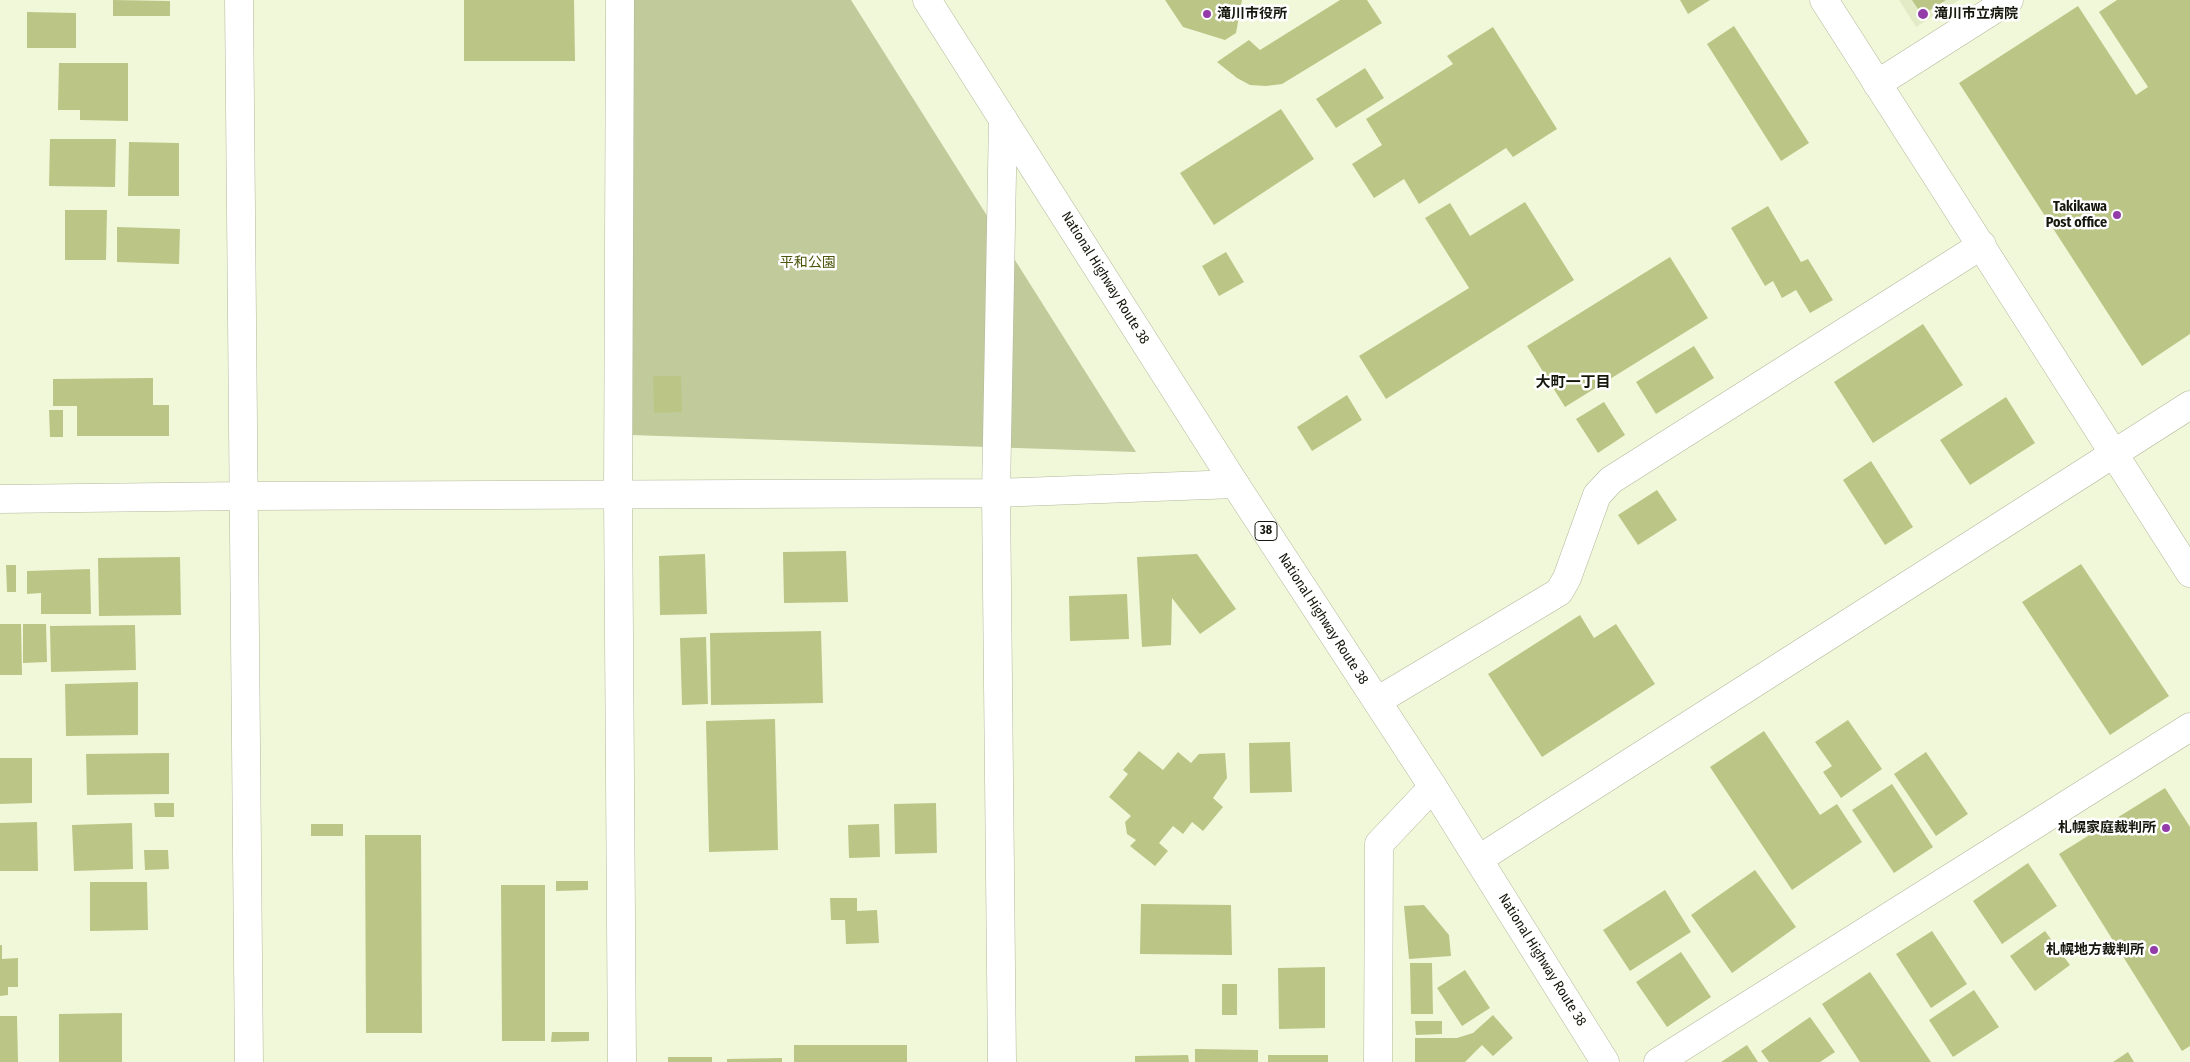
<!DOCTYPE html>
<html>
<head>
<meta charset="utf-8">
<style>
	body { margin:0 }
	canvas { display:block; background:#f1f7d9 }
</style>
</head>
<body>
<canvas width="2190" height="1062"></canvas>
<script>
const ctx = document.querySelector('canvas').getContext('2d');
ctx.lineJoin = 'round';
function fillPath(path, color) { ctx.fillStyle = color; ctx.fill(path, 'evenodd'); }
function stroke(path, color, width, dash) { ctx.strokeStyle = color; ctx.lineWidth = width; ctx.lineCap = dash ? 'butt' : 'round'; ctx.setLineDash(dash || []); ctx.stroke(path); }
function write(font, color, halo, rows, align = 'center') {
  ctx.font = font + ' "Fira Sans Condensed","Noto Sans JP",sans-serif'; ctx.lineWidth = 5; ctx.setLineDash([]); ctx.textBaseline = 'middle'; ctx.strokeStyle = halo; ctx.fillStyle = color; for (const [text, x, y, turn = 0] of rows) {
    ctx.save(); ctx.translate(x, y); ctx.rotate((+turn || 0) * Math.PI / 180); ctx.textAlign = isNaN(turn) ? turn : align; if (halo) ctx.strokeText(text, 0, 0); ctx.fillText(text, 0, 0); ctx.restore();
  }
}
fillPath(new Path2D(`
	M1899 0H1959L1916 27Z`), '#e3ebc6');
fillPath(new Path2D(`
	M631 0H851L1136 452 631 435Z`), '#c1ca9b');
fillPath(new Path2D(`
	M113 0 170 1V16H113Z
	M464 0H574L575 61H464Z
	M1165 0H1242L1236 33 1225 40 1183 27Z
	M1340 0H1367L1382 23 1282 84 1266 86 1250 85 1237 78 1217 62 1249 40 1260 50Z
	M1680 0H1710L1688 14Z
	M1912 0H1946L1922 15Z
	M2117 0H2190V334L2142 366 1959 83 2078 6 2136 95 2148 87 2099 12Z
	M27 12 76 13V48H27Z
	M1734 26 1809 143 1781 161 1707 44Z
	M1493 27 1557 129 1513 157 1506 148 1419 204 1404 179 1374 198 1352 164 1382 145 1366 119 1453 64 1447 56Z
	M59 63H128V121L80 120V110H58Z
	M1365 68 1384 98 1336 128 1316 99Z
	M1281 109 1314 159 1214 225 1180 173Z
	M50 139H116L115 187 49 186Z
	M129 142 179 143V196H128Z
	M1525 202 1574 280 1386 399 1359 356 1469 288 1425 218 1450 203 1470 236Z
	M1768 206 1801 262 1808 259 1833 300 1810 313 1796 290 1782 298 1773 281 1765 286 1731 228Z
	M65 210H107L106 260H65Z
	M117 227 180 229 179 264 117 262Z
	M1226 252 1244 282 1219 296 1202 266Z
	M1670 257 1708 318 1565 407 1527 346Z
	M1923 324 1963 385 1873 443 1834 382Z
	M1694 346 1714 378 1656 414 1636 382Z
	M653 376H681L682 412 654 413Z
	M153 378V405H169V436H77V406H53V379Z
	M1347 395 1362 420 1312 451 1297 427Z
	M2006 397 2035 443 1970 485 1940 440Z
	M1604 402 1625 435 1598 453 1576 419Z
	M49 410H63V437H50Z
	M1871 461 1913 527 1885 545 1843 480Z
	M1657 490 1677 520 1638 545 1618 515Z
	M846 551 848 602 784 603 783 552Z
	M705 554 707 614 660 615 659 556Z
	M1197 554 1236 609 1200 634 1172 598 1171 645 1142 647 1137 557Z
	M180 557 181 615 99 616 98 558Z
	M2081 564 2169 696 2110 735 2022 602Z
	M6 565H16V592H7Z
	M90 569 91 614H41V593L27 594V571Z
	M1127 594 1129 639 1070 641 1069 596Z
	M1580 615 1594 638 1616 624 1655 684 1542 757 1488 674Z
	M0 624H21L22 675H0Z
	M23 624H46L47 662 23 663Z
	M135 625 136 670 51 672 50 626Z
	M821 631 823 703 711 705 710 633Z
	M706 637 708 704 682 705 680 638Z
	M138 682V735L66 736 65 684Z
	M775 719 778 850 709 852 706 721Z
	M1848 720 1882 769 1841 798 1823 772 1832 766 1815 742Z
	M1764 731 1820 815 1837 804 1862 842 1792 890 1710 767Z
	M1290 742 1292 792 1250 793 1249 743Z
	M1139 751 1163 770 1178 752 1191 763 1199 754 1225 753 1227 778 1213 798 1223 807 1203 831 1192 822 1183 834 1173 826 1159 843 1168 851 1155 866 1130 846 1136 840 1127 834 1125 822 1131 816 1109 797 1128 774 1123 770Z
	M1926 752 1968 814 1936 836 1894 774Z
	M169 753V794L87 795 86 754Z
	M0 758H32V803L0 804Z
	M1892 784 1933 847 1894 873 1852 810Z
	M2165 788 2190 827V1046L2182 1051 2059 854Z
	M154 803H174V817H155Z
	M936 803 937 853 895 854 894 804Z
	M37 822 38 871H0V823Z
	M132 823 133 869 74 871 72 825Z
	M311 824H343V836H311Z
	M879 824 880 857 849 858 848 825Z
	M365 835H421L422 1033H366Z
	M144 850H168L169 869 145 870Z
	M2028 863 2057 906 2002 944 1973 901Z
	M1755 870 1796 927 1732 973 1691 915Z
	M556 881H588V890L556 891Z
	M90 882H147L148 930 90 931Z
	M501 885H545V1041H502Z
	M1665 890 1691 932 1630 971 1603 930Z
	M830 898H857V911L877 910 879 943 846 944 845 920H831Z
	M1141 904 1231 905 1232 955 1140 954Z
	M1424 905 1449 935 1451 956 1409 959 1404 906Z
	M1932 931 1967 984 1931 1008 1896 954Z
	M2045 931 2070 965 2035 991 2010 956Z
	M0 945H2V959L18 958V987H8V995L0 996Z
	M1681 952 1711 997 1667 1027 1636 982Z
	M1410 963H1432L1433 1014H1411Z
	M1325 967V1028L1279 1029 1278 968Z
	M1465 970 1490 1008 1462 1026 1437 988Z
	M1870 972 1931 1062H1860L1822 1004Z
	M1222 984H1237V1015H1222Z
	M1974 990 1999 1027 1953 1057 1929 1020Z
	M122 1013V1062H59V1014Z
	M1493 1015 1513 1038 1493 1056 1482 1045 1465 1062H1415V1038H1457L1473 1033Z
	M0 1016H17L18 1062H0Z
	M1810 1017 1835 1052 1820 1062H1769L1761 1051Z
	M1415 1021H1442V1034L1416 1035Z
	M552 1032H589V1041L551 1042Z
	M794 1045H907V1062H794Z
	M1747 1045 1758 1062H1721Z
	M1195 1049 1258 1050V1062H1195Z
	M2128 1052 2134 1062H2113Z
	M1188 1055 1189 1062H1135V1056Z
	M1268 1055H1328V1062H1268Z
	M668 1057H712V1062H668Z
	M782 1058V1062H727V1059Z`), '#bbc686');
const street = new Path2D(`
	M620 0 618 496 622 1062
	M1877 84 2009 0
	M1377 701 1559 592 1567 578 1597 495 1611 480 1982 245
	M1479 859 2190 405
	M1378 1062 1379 844 1433 787
	M1658 1062 2190 727`);
const secondary = new Path2D(`
	M239 0 249 1062
	M1824 0 2190 573
	M0 499 245 496 996 493 1235 484
	M1002 1062 996 493 1003 119`);
const highway = new Path2D(`
	M927 0 1235 484 1433 787 1605 1062`);
stroke(street, '#b2b89b', 29);
stroke(secondary, '#b2b89b', 29);
stroke(highway, '#b2b89b', 29);
stroke(street, '#fff', 28);
stroke(secondary, '#fff', 28);
stroke(highway, '#fff', 28);
for (const [x, y, r, color] of [
	[1207,14,5,"#933ba8"],
	[1923,14,6,"#933ba8"],
	[2117,215,5,"#933ba8"],
	[2166,828,5,"#933ba8"],
	[2154,950,5,"#933ba8"]
]) { const dot = new Path2D(); dot.arc(x, y, r, 0, 2 * Math.PI); ctx.fillStyle = color; ctx.fill(dot); stroke(dot, '#fff', 2); }
for (const [x, y, w] of [
	[1266,531,22]
]) { const box = new Path2D(); box.roundRect(x - w / 2, y - 9.5, w, 19, 4); ctx.fillStyle = '#fff'; ctx.fill(box); stroke(box, '#16180d', 1); }
write('bold 12px', '#16180d', null, [
	["38",1266,531]
]);
write('bold 14px', '#16180d', '#fff', [
	["滝川市役所",1217,14,"left"],
	["滝川市立病院",1934,14,"left"],
	["Takikawa",2107,207],
	["Post office",2107,223],
	["札幌家庭裁判所",2156,828],
	["札幌地方裁判所",2144,950]
], 'right');
write('14px', '#4c550a', '#fff', [
	["平和公園",808,263]
]);
write('14px', '#16180d', '#fff', [
	["National Highway Route 38",1105,278,58],
	["National Highway Route 38",1323,619,57],
	["National Highway Route 38",1542,960,58]
]);
write('bold 15px', '#16180d', '#fff', [
	["大町一丁目",1573,383]
]);
</script>
</body>
</html>
